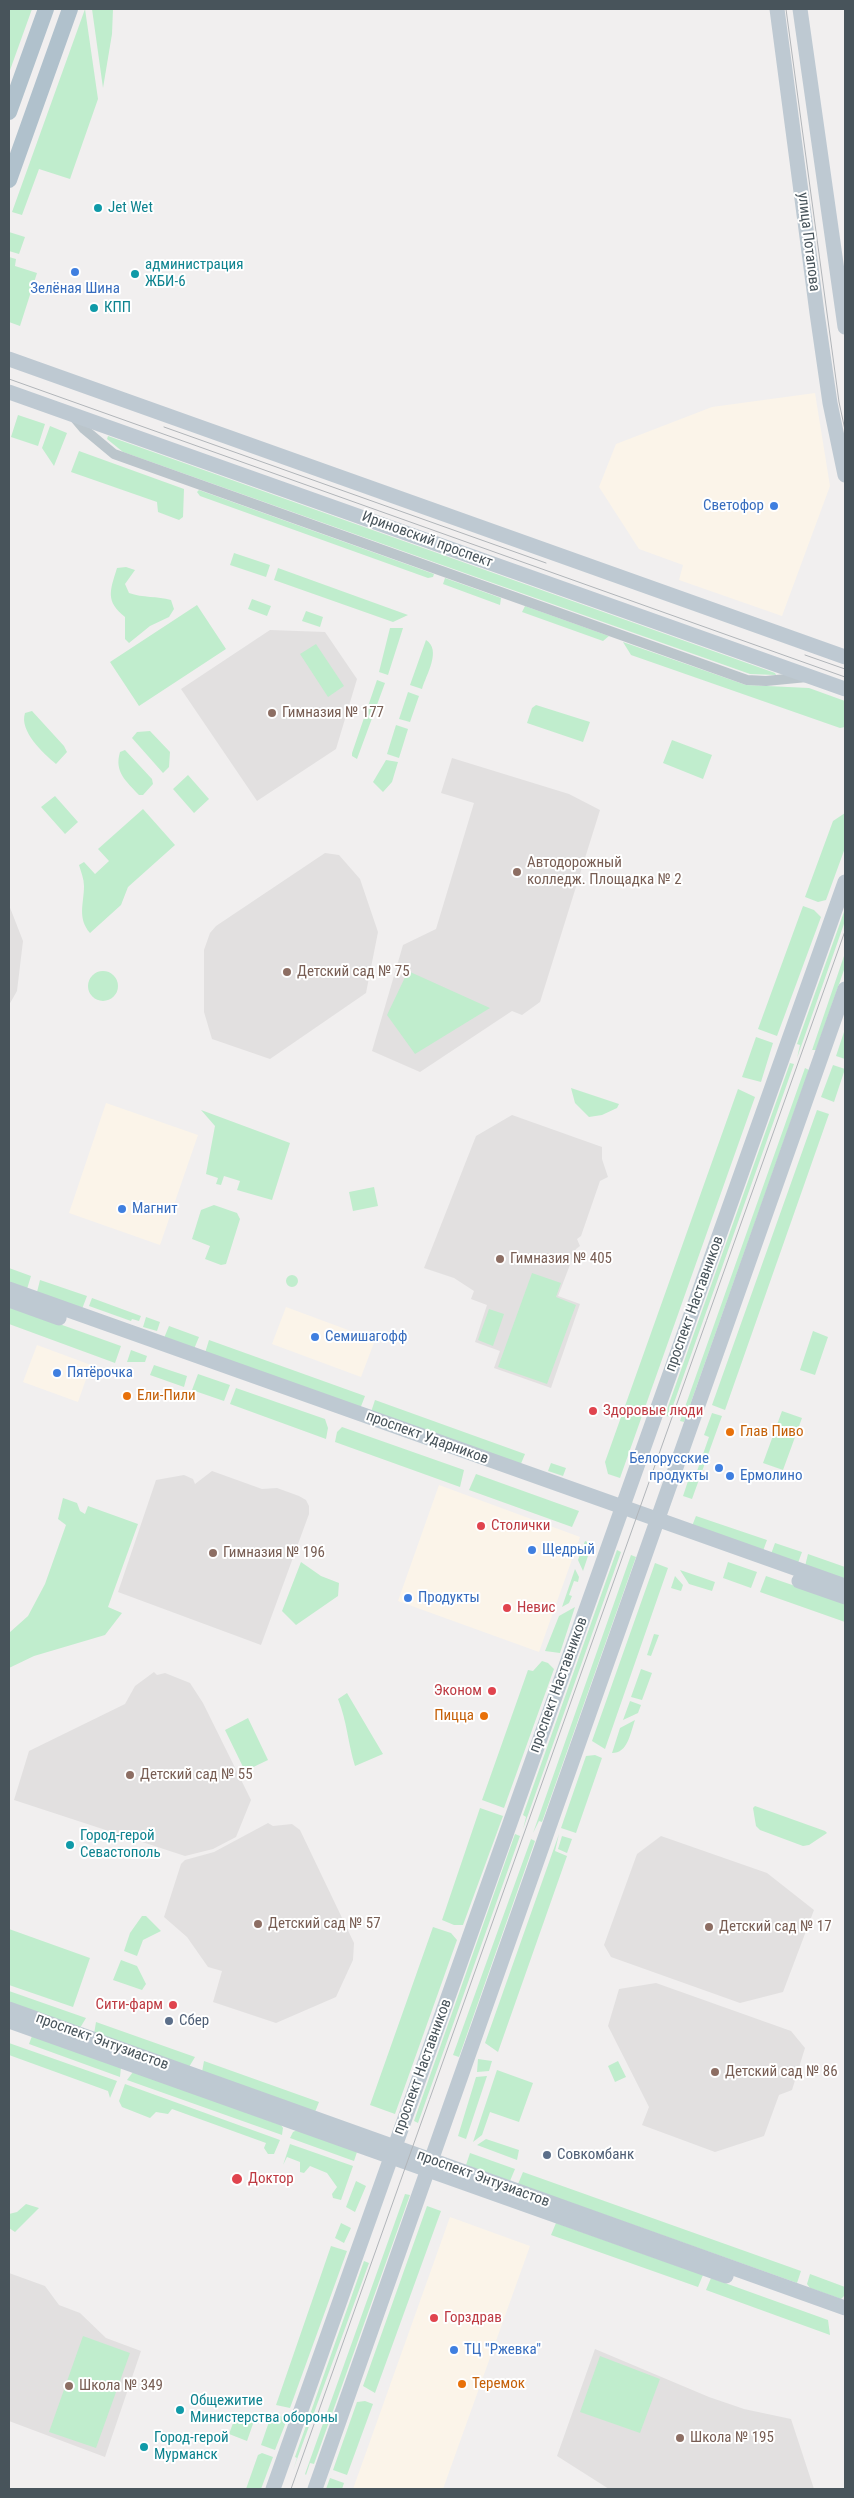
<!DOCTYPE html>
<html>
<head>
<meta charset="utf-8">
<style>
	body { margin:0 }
	#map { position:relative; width:854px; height:2498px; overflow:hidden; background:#f1efef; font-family:"Roboto Condensed",sans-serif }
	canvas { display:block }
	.frame { position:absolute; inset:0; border:10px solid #48545b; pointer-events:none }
</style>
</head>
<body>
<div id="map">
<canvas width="854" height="2498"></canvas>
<div class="frame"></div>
</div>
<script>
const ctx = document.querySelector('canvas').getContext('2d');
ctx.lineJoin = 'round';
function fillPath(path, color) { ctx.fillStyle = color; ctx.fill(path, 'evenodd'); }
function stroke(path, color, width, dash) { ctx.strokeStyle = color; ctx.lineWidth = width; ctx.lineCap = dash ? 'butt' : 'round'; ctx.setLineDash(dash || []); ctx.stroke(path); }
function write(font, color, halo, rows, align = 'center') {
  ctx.font = font + ' "Roboto Condensed",sans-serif'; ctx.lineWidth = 4; ctx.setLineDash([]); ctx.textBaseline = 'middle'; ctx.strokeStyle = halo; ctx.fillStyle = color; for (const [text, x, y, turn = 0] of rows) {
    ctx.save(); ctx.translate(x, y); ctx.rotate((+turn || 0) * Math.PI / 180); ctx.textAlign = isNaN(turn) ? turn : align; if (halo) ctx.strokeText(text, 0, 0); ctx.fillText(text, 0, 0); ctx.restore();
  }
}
fillPath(new Path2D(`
	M815 393 830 486 782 616 679 580 683 565 639 549 599 487 616 444 712 407Z
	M106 1103 198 1135 160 1245 69 1213Z
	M286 1307 375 1340 361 1377 272 1344Z
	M37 1345 91 1365 78 1402 23 1382Z
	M439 1485 580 1537 539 1652 398 1601Z
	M450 2217 530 2246 443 2489H353Z`), '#fbf4e9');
fillPath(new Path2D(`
	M270 630 325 632 357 679 336 749 257 801 181 689Z
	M452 758 569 794 600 810 540 1002 522 1015 512 1011 420 1072 372 1051 403 945 436 929 474 803 441 793Z
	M325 853 339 855 360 879 378 932 366 993 270 1059 212 1039 204 1012V950L210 933 216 926Z
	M9 905 23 941 17 991 9 1005Z
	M512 1115 602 1147V1159L608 1177 600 1181 581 1236 577 1239 580 1246 576 1249 558 1296 580 1304 551 1388 494 1368 500 1351 475 1342 487 1305 471 1299 474 1291 454 1278 424 1268 476 1136Z
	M212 1471 262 1489 277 1488 299 1496 306 1500 309 1506V1514L261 1645 118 1592 156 1480 184 1475 193 1479 195 1484Z
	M154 1672 157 1675 165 1673 190 1683 203 1703 251 1800 236 1837 213 1849 185 1856 14 1800 29 1751 125 1704 135 1686Z
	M268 1823 273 1826 292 1824 300 1830 354 1943 353 1960 336 1997 276 2023 213 2002 222 1971 208 1967 187 1937 164 1917 181 1864 185 1860 214 1852Z
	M661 1836 767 1873 814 1910 783 1992 740 2003 611 1957 604 1945 637 1854Z
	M656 1983 791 2031 805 2048 792 2090 779 2095 764 2136 715 2152 642 2125 649 2107 608 2026 619 1989Z
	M9 2273 45 2286 59 2305 80 2313 106 2338 141 2351 105 2457 9 2421Z
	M595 2349 709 2397 744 2409 791 2419 814 2489H609L557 2456Z`), '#e2e0e0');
fillPath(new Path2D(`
	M9 9H32L9 73Z
	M85 9 98 99 70 179 39 169 22 215 12 212Z
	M92 9H113L112 34 103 88Z
	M9 232 25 237 19 254 9 251Z
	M9 257 16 259 15 266 37 273 20 326 9 322Z
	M18 415 45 424 38 446 11 437Z
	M50 426 67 433 54 466 42 448Z
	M108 436 775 673 776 675 750 674 123 452 107 439Z
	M79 451 184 489 183 517 179 520 158 512 157 502 71 472Z
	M199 490 434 574 433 577 428 578 200 496 197 492Z
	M234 553 270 565 266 577 230 565Z
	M126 567 135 570 125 584 129 593C143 598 157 596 171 600L174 609 169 617 150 626 129 643 125 639V617C105 601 110 591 117 568Z
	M278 568 408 615 393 622 274 580Z
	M445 578 501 598 500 605 443 584Z
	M252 599 271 606 267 616 248 609Z
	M197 605 226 649 139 706 110 662Z
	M525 606 609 636 603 641 522 612Z
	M306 611 323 617 320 627 302 621Z
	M390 628H403L388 675 379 672Z
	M426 640C442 650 426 675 422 689L410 685Z
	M623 642 746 685 809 688 845 701V727L840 728 631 655Z
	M316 644 344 686 328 697 300 654Z
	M377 680 385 683 357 759 352 756V753Z
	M408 692 419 696 410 722 399 719Z
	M536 705 590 722 583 742 527 723 532 708Z
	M32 711 64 746 67 752 56 764C43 753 19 731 25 713Z
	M396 725 408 729 399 758 387 754Z
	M150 731 170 752 169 767 163 773 132 738 137 732Z
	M672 740 712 755 703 779 663 763Z
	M125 750 152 779 153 784 143 795H139C126 781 114 772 120 752Z
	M386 760 398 762 392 782 383 792 373 782Z
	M188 775 209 799 194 813 173 789Z
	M55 796 78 822 65 834 41 807Z
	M143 809 175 845 128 887 121 905 90 933C77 918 84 903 84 886 84 879 81 872 79 865L84 862 95 874 109 861 98 849Z
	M845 813V848L826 900 818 902 805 897 833 821Z
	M803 906 814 910 821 917 777 1036 758 1029Z
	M845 909V921L797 1058 800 1045 797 1044Z
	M845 953V967L816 1050H812L808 1062Z
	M88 986a15 15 0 1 1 30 0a15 15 0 1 1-30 0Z
	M408 971 490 1008 415 1054 387 1015Z
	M845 1029V1059L836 1056Z
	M756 1037 773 1043 761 1082 742 1077Z
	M790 1063 794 1064 669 1417 665 1415Z
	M833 1065 845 1069 834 1102 821 1097Z
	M805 1068 809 1070 684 1422 680 1421Z
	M571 1088 619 1104 617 1108 602 1115 589 1117 575 1103Z
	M738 1089 755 1097 620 1478 608 1474 605 1462Z
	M201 1110 290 1143 272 1200 237 1190 240 1181 224 1176 221 1185 216 1184 218 1178 206 1174 215 1126Z
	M817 1110 829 1114 725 1410 712 1405Z
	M374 1187 378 1206 353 1211 349 1192Z
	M214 1205 237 1213 240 1219 226 1264 221 1265 205 1259 210 1246 192 1239 201 1210Z
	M9 1268 31 1276 27 1289 9 1282Z
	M532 1273 561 1283 556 1297 576 1305 547 1384 498 1367Z
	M286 1281a6 6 0 1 1 12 0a6 6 0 1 1-12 0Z
	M40 1280 87 1296 82 1309 37 1292Z
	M92 1298 141 1316 139 1321 132 1319 131 1321 89 1306Z
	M9 1306 121 1346 115 1363 9 1324Z
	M489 1309 504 1314 493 1346 478 1340Z
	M146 1317 160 1322 157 1331 143 1327Z
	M169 1326 199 1337 194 1349 164 1338Z
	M813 1331 828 1337 815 1375 800 1370Z
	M209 1340 365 1396 360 1409 205 1353Z
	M131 1350 147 1356 145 1362H127Z
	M154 1365 187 1376 184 1387 150 1375Z
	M198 1374 230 1385 224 1401 192 1390Z
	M236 1388 325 1419 328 1428 326 1439 230 1404Z
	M375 1400 525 1454 520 1466 371 1412Z
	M782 1411 802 1418 783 1470 763 1463Z
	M712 1413 722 1416 692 1499 683 1496 691 1472 696 1474 709 1437 704 1435Z
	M342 1427 464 1470 460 1487 335 1442 337 1432Z
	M551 1463 566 1468 563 1476 548 1471Z
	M476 1474 579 1511 572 1527 469 1490Z
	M63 1498 77 1503 80 1511 85 1514 88 1506 138 1524 108 1607 122 1613 105 1635 34 1656 9 1668V1633L28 1616 45 1584 66 1525 58 1519Z
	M696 1516 767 1540 763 1551 692 1526Z
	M585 1541 592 1544 583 1571 578 1560Z
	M775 1543 802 1552 798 1563 771 1554Z
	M617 1550 621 1552 523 1829 526 1817 523 1815Z
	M808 1554 845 1567V1581L805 1566Z
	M631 1555 636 1557 542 1822 539 1821 533 1833Z
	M301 1562 321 1576 339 1583 338 1596 296 1625 282 1611Z
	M728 1562 757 1572 751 1588 723 1578Z
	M655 1563 668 1568 605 1749 592 1741Z
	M575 1569 579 1577 578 1582 574 1581 569 1595 572 1596 569 1603 562 1607Z
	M680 1570 715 1582 712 1591 689 1584Z
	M675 1576 683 1585 681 1591 671 1588Z
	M766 1576 845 1603V1622L760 1592Z
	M575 1607 560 1653 545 1651 559 1616Z
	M654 1634 659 1635 651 1656 647 1655Z
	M542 1661 548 1663 554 1669 504 1808 482 1800 528 1670 533 1671Z
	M641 1669 652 1673 642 1700 631 1697Z
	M347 1693 383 1754 355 1766C348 1744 347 1721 338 1699Z
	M630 1701 641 1705 638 1713 623 1720Z
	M248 1718 268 1760 245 1771 225 1730Z
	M635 1720C630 1734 628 1753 612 1753L620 1728Z
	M595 1755 602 1758 576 1833 561 1828 586 1756Z
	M755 1806 825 1831 827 1833 809 1845 803 1846 760 1830 756 1826 753 1808Z
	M480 1808 503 1816 463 1925H454L442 1920Z
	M515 1834 520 1836 418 2123 414 2121Z
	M559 1834 555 1851 567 1856 498 2052 485 2043Z
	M562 1836 572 1839 567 1853 558 1849Z
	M531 1839 535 1841 459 2057 453 2055Z
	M142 1916H146L161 1931 143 1940 137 1956 124 1951 130 1933Z
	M433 1927 451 1933 457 1940 395 2114 370 2105Z
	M9 1929 90 1958 73 2007 9 1985Z
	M121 1960 137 1966 146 1984 142 1990 113 1980Z
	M9 1991 86 2018 80 2028 9 2003Z
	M96 2022 195 2057 189 2067 94 2034Z
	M32 2036 121 2067 120 2077 29 2044Z
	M9 2043 117 2081 110 2098 108 2091 9 2055Z
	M478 2059 492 2061 489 2071 477 2072Z
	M204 2061 319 2102 315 2112 202 2072Z
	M618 2061 626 2077 615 2082 608 2066Z
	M497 2070 533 2083 519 2122 490 2112 482 2135 473 2142Z
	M133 2072 281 2125 283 2128 282 2135 127 2080Z
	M487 2076 466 2139 458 2136 476 2077Z
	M125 2084 280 2140 274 2154H268L264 2148 266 2143 172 2109 168 2114 156 2112 150 2118 122 2107 119 2101Z
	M297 2130 357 2152 354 2161 290 2138 293 2132Z
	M486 2139 519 2150 517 2160 477 2145Z
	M290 2144 353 2166 341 2200 333 2198 332 2194 337 2187 327 2173 310 2166 304 2173 300 2172V2162L287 2157 283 2165Z
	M470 2153 515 2169 510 2181 466 2165Z
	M523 2172 801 2271 797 2283 518 2184Z
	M356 2181 366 2186 355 2212 346 2207Z
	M405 2194 410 2195 314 2464 310 2463 306 2475 305 2474Z
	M26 2204 39 2208 15 2232 9 2228V2214L17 2212Z
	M427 2206 441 2211 375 2393 363 2386Z
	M341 2223 351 2228 344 2243 335 2238Z
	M556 2223 703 2275 698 2287 551 2235Z
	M331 2246 347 2251 290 2408 276 2405Z
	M364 2261 369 2263 293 2470 297 2458 295 2457Z
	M810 2274 845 2287 844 2296 841 2299 810 2288 807 2284Z
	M711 2278 828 2320 830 2335 706 2290Z
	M83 2336 130 2353 96 2448 49 2432Z
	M600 2356 660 2379 640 2433 580 2412Z
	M365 2401 373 2404 347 2475 333 2470 357 2402Z
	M272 2413 281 2416 286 2422 275 2450 261 2445Z
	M236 2415 254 2421 247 2441 229 2434Z
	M262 2453 273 2457 261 2489H246L258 2455Z
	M330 2478 344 2483 342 2489H326Z`), '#c0edcd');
stroke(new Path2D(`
	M73 416 84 429 114 454 747 680 766 681 807 677`), '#bbc5cb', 10);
stroke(new Path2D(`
	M777 9 817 313 830 403 845 475
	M800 9 845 327
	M9 359 845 657
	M9 392 845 689
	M9 1289 845 1586
	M9 1300 59 1318
	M799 1581 845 1597
	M9 2009 845 2308
	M9 2021 726 2276
	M273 2489 845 882
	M315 2489 845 989`), '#bec9d2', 15);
stroke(new Path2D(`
	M9 112 46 9
	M9 180 70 9`), '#b0c1cc', 16);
stroke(new Path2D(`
	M786 9 839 402 845 430
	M9 379 845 677
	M164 427 546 563
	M805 655 845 669
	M291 2489 845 931`), '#b1b5b9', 1);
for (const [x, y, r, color] of [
	[98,208,5,"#0f9aa8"],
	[75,272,5,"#3f7fe0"],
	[135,274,5,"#0f9aa8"],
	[94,308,5,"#0f9aa8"],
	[774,506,5,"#3f7fe0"],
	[272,713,5,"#8d6e63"],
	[517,872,5,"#8d6e63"],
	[287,972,5,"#8d6e63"],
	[122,1209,5,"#3f7fe0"],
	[500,1259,5,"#8d6e63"],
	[315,1337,5,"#3f7fe0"],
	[57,1373,5,"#3f7fe0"],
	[127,1396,5,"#e8710a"],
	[593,1411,5,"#e0444e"],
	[730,1432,5,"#e8710a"],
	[719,1468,5,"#3f7fe0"],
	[730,1476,5,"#3f7fe0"],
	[481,1526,5,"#e0444e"],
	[532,1550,5,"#3f7fe0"],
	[213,1553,5,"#8d6e63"],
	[408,1598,5,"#3f7fe0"],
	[507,1608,5,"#e0444e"],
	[492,1691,5,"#e0444e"],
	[484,1716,5,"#e8710a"],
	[130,1775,5,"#8d6e63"],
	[70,1845,5,"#0f9aa8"],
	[258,1924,5,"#8d6e63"],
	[709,1927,5,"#8d6e63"],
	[173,2005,5,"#e0444e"],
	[169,2021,5,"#5c6f8a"],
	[715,2072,5,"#8d6e63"],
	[547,2155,5,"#5c6f8a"],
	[237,2179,6,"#e0444e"],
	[434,2318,5,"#e0444e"],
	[454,2350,5,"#3f7fe0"],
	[462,2384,5,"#e8710a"],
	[69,2386,5,"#8d6e63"],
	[180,2410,5,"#0f9aa8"],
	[680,2438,5,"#8d6e63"],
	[144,2447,5,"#0f9aa8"]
]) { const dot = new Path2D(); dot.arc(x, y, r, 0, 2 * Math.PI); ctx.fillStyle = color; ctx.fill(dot); stroke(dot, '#fff', 2); }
write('15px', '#0d838f', '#fff', [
	["Jet Wet",108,208],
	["администрация",145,265],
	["ЖБИ-6",145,282],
	["КПП",104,308],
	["Город-герой",80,1836],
	["Севастополь",80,1853],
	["Общежитие",190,2401],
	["Министерства обороны",190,2418],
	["Город-герой",154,2438],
	["Мурманск",154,2455]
], 'left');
write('15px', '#48545b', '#fff', [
	["улица Потапова",808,242,83],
	["Ириновский проспект",427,540,20],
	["проспект Наставников",695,1304,-70],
	["проспект Ударников",427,1438,20],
	["проспект Наставников",559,1685,-70],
	["проспект Энтузиастов",102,2042,20],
	["проспект Наставников",423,2067,-70],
	["проспект Энтузиастов",483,2179,20]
]);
write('15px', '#366cbe', '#fff', [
	["Зелёная Шина",75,289,"center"],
	["Светофор",764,506,"right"],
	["Магнит",132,1209],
	["Семишагофф",325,1337],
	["Пятёрочка",67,1373],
	["Белорусские",709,1459,"right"],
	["продукты",709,1476,"right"],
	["Ермолино",740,1476],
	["Щедрый",542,1550],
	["Продукты",418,1598],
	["ТЦ \"Ржевка\"",464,2350]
], 'left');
write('15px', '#785e54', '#fff', [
	["Гимназия № 177",282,713],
	["Автодорожный",527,863],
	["колледж. Площадка № 2",527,880],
	["Детский сад № 75",297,972],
	["Гимназия № 405",510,1259],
	["Гимназия № 196",223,1553],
	["Детский сад № 55",140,1775],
	["Детский сад № 57",268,1924],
	["Детский сад № 17",719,1927],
	["Детский сад № 86",725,2072],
	["Школа № 349",79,2386],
	["Школа № 195",690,2438]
], 'left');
write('15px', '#c56008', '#fff', [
	["Ели-Пили",137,1396],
	["Глав Пиво",740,1432],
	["Пицца",474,1716,"right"],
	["Теремок",472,2384]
], 'left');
write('15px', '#be3a42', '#fff', [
	["Здоровые люди",603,1411],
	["Столички",491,1526],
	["Невис",517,1608],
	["Эконом",482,1691,"right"],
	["Сити-фарм",163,2005,"right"],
	["Доктор",248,2179],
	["Горздрав",444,2318]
], 'left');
write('15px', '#4e5e75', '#fff', [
	["Сбер",179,2021],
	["Совкомбанк",557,2155]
], 'left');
</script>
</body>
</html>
